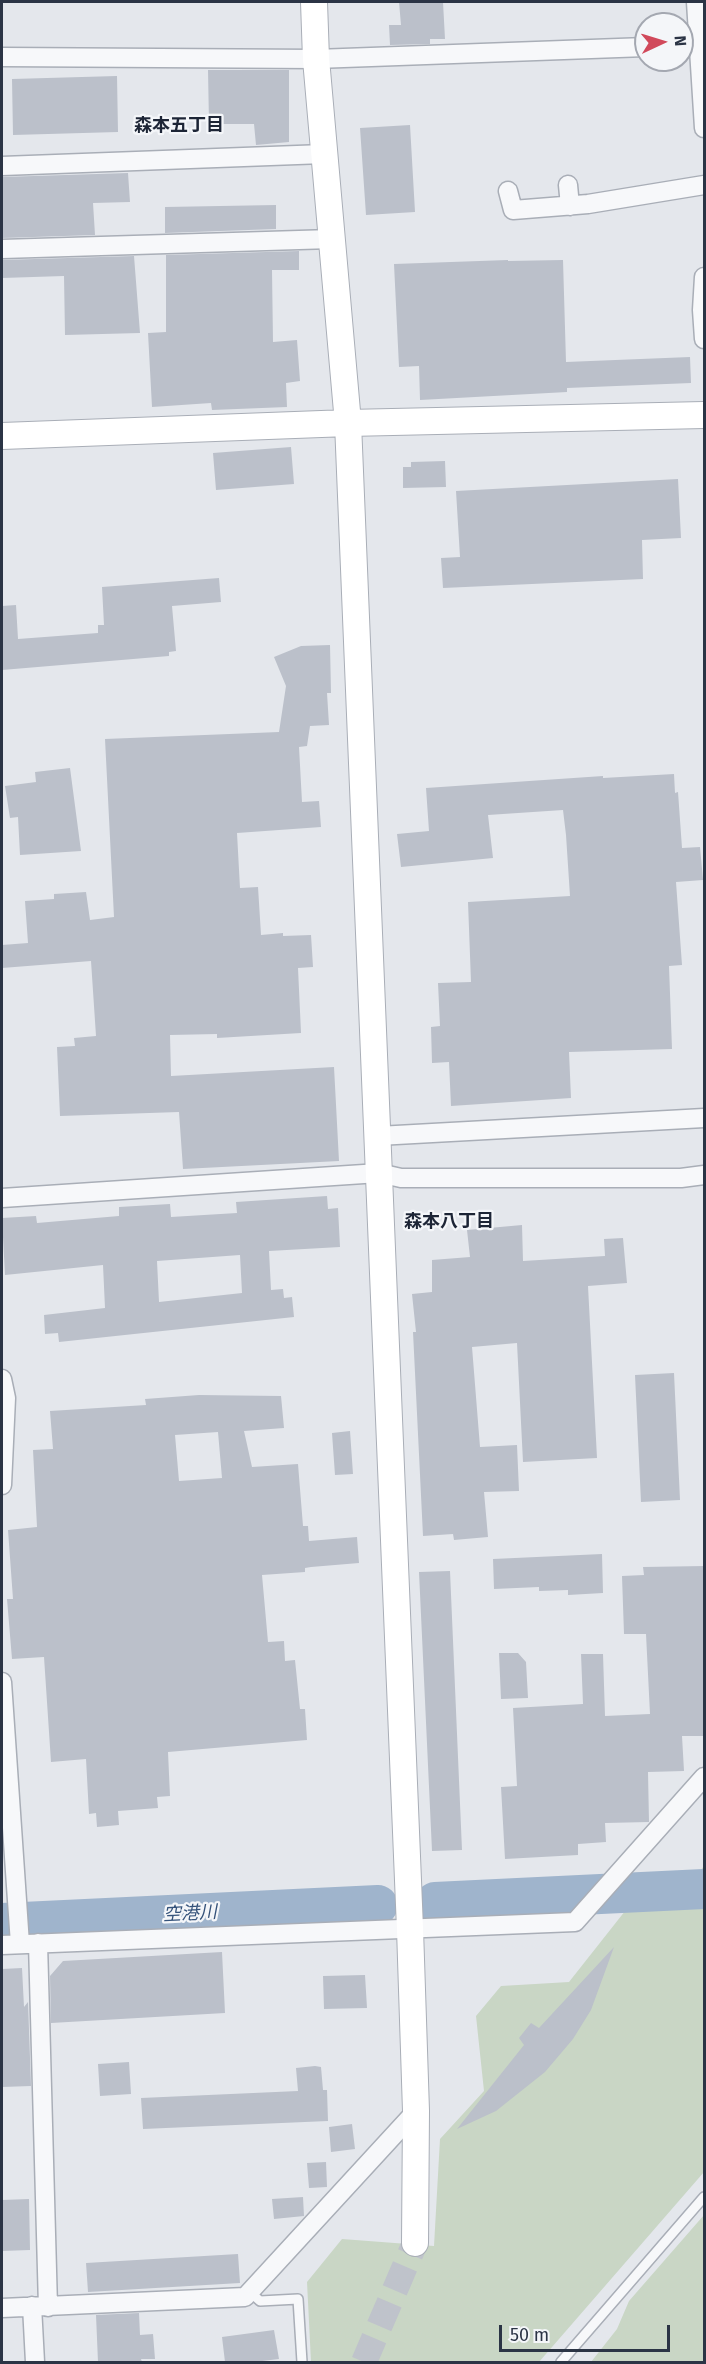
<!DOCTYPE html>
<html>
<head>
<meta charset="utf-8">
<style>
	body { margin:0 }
	#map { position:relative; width:706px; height:2364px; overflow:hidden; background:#e4e7ec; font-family:"Fira Sans",sans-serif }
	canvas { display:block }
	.frame { position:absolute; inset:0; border:3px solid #2b3445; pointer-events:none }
	.north { position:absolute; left:634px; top:12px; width:60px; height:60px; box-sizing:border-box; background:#f4f6f9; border:2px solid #a4a8b1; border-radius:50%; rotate:86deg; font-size:16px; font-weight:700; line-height:24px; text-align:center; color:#2b3445 }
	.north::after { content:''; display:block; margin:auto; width:21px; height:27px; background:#d1495b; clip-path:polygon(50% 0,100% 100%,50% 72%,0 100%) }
	.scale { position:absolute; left:499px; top:2325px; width:171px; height:27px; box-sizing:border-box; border:3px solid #2b3445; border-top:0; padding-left:8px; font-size:18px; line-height:21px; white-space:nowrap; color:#2b3445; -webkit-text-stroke:4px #f4f6f9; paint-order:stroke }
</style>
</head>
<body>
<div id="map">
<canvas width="706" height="2364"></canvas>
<div class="frame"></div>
<div class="north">N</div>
<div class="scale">50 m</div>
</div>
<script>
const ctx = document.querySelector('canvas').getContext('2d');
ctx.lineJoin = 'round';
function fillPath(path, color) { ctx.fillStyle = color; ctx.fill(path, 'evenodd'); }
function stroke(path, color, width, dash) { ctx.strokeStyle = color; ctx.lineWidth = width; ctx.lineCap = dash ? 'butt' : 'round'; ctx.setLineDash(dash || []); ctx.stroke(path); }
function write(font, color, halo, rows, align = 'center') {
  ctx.font = font + ' "Fira Sans","Noto Sans JP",sans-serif'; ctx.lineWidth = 4.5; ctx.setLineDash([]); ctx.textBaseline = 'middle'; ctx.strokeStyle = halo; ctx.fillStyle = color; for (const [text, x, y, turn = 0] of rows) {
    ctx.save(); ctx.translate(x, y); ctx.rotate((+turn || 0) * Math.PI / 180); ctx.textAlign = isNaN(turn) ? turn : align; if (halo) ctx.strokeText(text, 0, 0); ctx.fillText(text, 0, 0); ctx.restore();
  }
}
fillPath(new Path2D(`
	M704 1866V2172L539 2362H311L307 2282 342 2239 434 2246 440 2139 484 2091 476 2016 501 1986 569 1982 629 1906 659 1875 700 1871Z
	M704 2215V2362H591L617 2329 629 2301Z`), '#c9d6c5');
stroke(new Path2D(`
	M435 1902 704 1889
	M2 1923 378 1905`), '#9fb4cc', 40);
fillPath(new Path2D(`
	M399 2H443L445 39H430V44L390 45 389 25H401Z
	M208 70H289V142L256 145 254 124H209Z
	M117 76 118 132 13 135 12 79Z
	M410 125 415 212 366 215 360 128Z
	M128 173 130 202 93 203 95 235 2 238V177Z
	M276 205V229L165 233V207Z
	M299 251V270H272L273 342 297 340 300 381 286 383 287 407 212 410 211 403 152 407 148 333 166 332V255Z
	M134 256 140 333 65 335 64 276 2 278V260Z
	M508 260V261L563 260 566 362 690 357 691 383 567 388V392L420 400 419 366 399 367 394 264Z
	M291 447 294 484 216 490 213 453Z
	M445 461 446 487 403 488V467H411V462Z
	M678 479 681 538 642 540 643 579 443 588 441 558 460 557 456 491Z
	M219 578 221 602 172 606 176 651 169 652V656L2 670V606L16 605 18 639 98 633V625H104L102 587Z
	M330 645 331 693H327L329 725 310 726 307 746 299 747 302 802 319 801 321 827 237 833 240 888 258 887 261 935 283 933V936L311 935 313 967 298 968 301 1033 217 1038V1034L170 1035 171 1076 334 1067 339 1161 183 1169 179 1112 60 1116 57 1047 75 1046 74 1038 96 1036 91 961 2 968V945L28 943 25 901 54 899V894L86 892 90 920 114 917 105 739 279 732 286 686 274 657 301 646Z
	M70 768 81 851 20 855 18 817 10 818 5 786 36 782 35 772Z
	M674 774 675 793 678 792 682 848 700 847 703 880 676 882 682 965 669 966 672 1049 569 1052 571 1098 451 1106 449 1062 432 1063 431 1027 440 1026 438 983 471 982 468 902 570 896 566 835 563 810 488 815 493 858 401 867 397 834 429 831 426 788 603 776V778Z
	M327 1196 328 1209 338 1208 340 1247 269 1251 271 1290 283 1289 284 1298 292 1297 294 1317 59 1342 58 1333 45 1334 44 1315 105 1308 103 1265 5 1275 2 1218 36 1216 37 1223 119 1216V1207L170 1204 171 1217 237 1213 236 1202ZM240 1255 242 1293 159 1302 157 1261Z
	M522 1225 523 1261 605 1256 604 1239 623 1238 627 1283 588 1286 597 1458 523 1462 517 1343 472 1347 480 1447 517 1445 519 1491 484 1492 488 1537 454 1540 453 1534 423 1536 413 1332H416L412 1294 432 1292V1260L470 1257 467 1230Z
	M674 1373 680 1500 641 1502 635 1375Z
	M199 1395 281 1396 284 1428 244 1431 252 1467 298 1464 303 1526H308L309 1541 357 1537 359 1563 311 1567 305 1568V1572L262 1575 268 1642 284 1641 285 1661 295 1660 300 1709H305L307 1740 168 1752 170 1796 157 1797 158 1808 118 1811 119 1825 97 1827 96 1813 89 1814 86 1759 51 1762 44 1657 12 1659 7 1599H13L8 1530 37 1527 33 1450 53 1449 50 1411 146 1405 145 1399ZM218 1432 222 1478 179 1481 175 1435Z
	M350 1431 353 1474 335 1475 332 1433Z
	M602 1554 603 1593 568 1595V1590L539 1591V1587L494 1589 493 1559Z
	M705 1566V1736H682L684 1771 648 1772 649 1822 605 1823 606 1842 578 1844V1855L505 1859 501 1787 517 1786 513 1708 583 1704 581 1654H603L605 1716 650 1714 646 1634H624L622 1576 644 1575 643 1567Z
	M450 1571 462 1850 432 1851 419 1572Z
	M499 1653H518L526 1662 528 1698 501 1699Z
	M614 1947 591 2010 573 2039 545 2072 496 2111 457 2129 524 2045 519 2038 531 2023 539 2028Z
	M222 1952 225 2013 51 2023 50 1976 63 1961Z
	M22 1968 24 2007 28 2002 31 2086 2 2087V1969Z
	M365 1975 367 2008 324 2009 323 1976Z
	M129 2062 131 2094 100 2096 98 2064Z
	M315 2066 321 2067 323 2090H327L328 2121 143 2129 141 2098 298 2091 296 2068Z
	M352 2124 355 2149 331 2152 329 2127Z
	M326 2162 327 2187 309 2188 307 2163Z
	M303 2197 304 2216 274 2219 272 2199Z
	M29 2199 30 2250 2 2251V2200Z
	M238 2254 240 2283 88 2292 86 2263Z
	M139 2313 140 2335 153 2334 155 2359H141L142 2362H98L96 2315Z
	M274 2330 279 2359 254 2362H225L222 2337Z`), '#bbc0ca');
stroke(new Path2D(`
	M364 2362 415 2243`), '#bfc3cb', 26, [26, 13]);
const lane = new Path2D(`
	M250 2292 260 2301 298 2299 302 2362
	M561 2362 704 2197`);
const street = new Path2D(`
	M696 2 704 128
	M2 57 316 59 646 47
	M2 166 324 154
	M568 185 570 206
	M508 191 513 210 588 204 704 185
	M2 249 332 239
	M704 277 702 310 704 339
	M378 1136 704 1118
	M2 1198 379 1173 401 1178H681L704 1175
	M2 1379 6 1398 2 1485
	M2 1682 20 1944
	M38 1943 48 2307
	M2 1945 575 1922 704 1777
	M32 2306 35 2362
	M2 2308 245 2297 416 2111`);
const secondary = new Path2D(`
	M314 2 316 59 348 423 410 1929 416 2111 415 2243
	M2 436 348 423 704 415`);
stroke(lane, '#a9aeb7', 12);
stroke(street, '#a9aeb7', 21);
stroke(secondary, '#a9aeb7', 28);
stroke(lane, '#f7f8fa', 9);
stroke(street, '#f7f8fa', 18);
stroke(secondary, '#fff', 26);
write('bold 18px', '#1d2536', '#f4f6f9', [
	["森本五丁目",179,126],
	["森本八丁目",449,1222]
]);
write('italic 18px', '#34527a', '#f4f6f9', [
	["空港川",190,1914,-3]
]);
</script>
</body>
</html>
